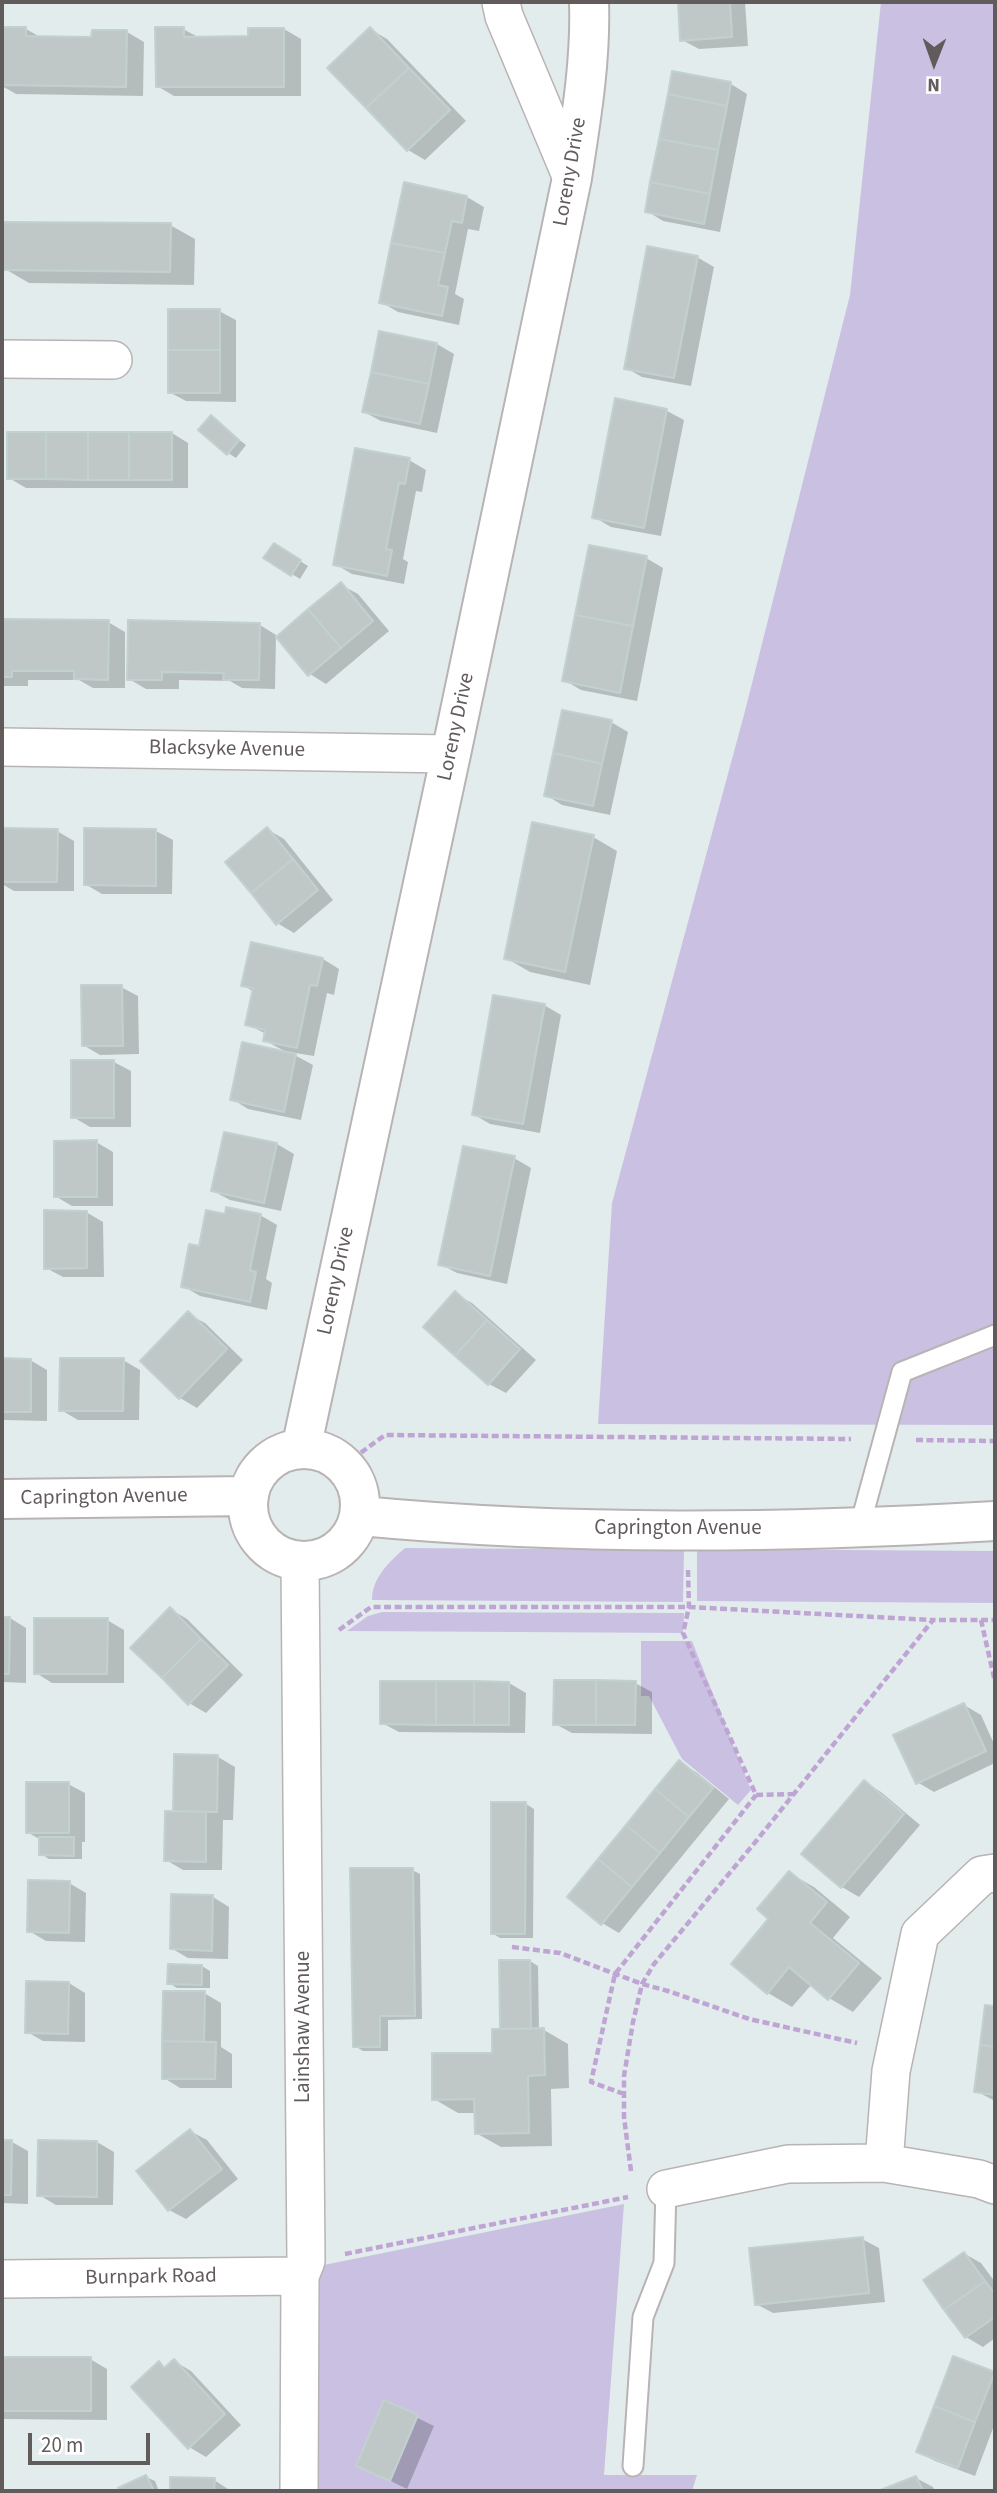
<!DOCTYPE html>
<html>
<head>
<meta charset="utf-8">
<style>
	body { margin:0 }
	#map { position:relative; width:997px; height:2493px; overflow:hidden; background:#e3ecec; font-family:"Source Sans 3",sans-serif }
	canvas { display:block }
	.frame { position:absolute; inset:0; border:4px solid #625b5c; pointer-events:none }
	.north { position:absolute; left:899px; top:28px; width:70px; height:70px; -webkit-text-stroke:5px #fff; paint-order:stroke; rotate:181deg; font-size:19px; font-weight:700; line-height:28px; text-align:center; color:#625b5c }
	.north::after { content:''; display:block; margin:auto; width:24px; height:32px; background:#625b5c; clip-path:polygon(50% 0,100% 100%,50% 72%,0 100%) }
	.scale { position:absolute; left:28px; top:2433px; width:122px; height:32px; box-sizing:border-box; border:4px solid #625b5c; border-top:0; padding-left:9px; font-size:21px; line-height:24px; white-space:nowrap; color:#625b5c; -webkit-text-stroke:5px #fff; paint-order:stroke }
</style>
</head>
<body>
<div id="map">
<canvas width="997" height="2493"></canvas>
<div class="frame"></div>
<div class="north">N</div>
<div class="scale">20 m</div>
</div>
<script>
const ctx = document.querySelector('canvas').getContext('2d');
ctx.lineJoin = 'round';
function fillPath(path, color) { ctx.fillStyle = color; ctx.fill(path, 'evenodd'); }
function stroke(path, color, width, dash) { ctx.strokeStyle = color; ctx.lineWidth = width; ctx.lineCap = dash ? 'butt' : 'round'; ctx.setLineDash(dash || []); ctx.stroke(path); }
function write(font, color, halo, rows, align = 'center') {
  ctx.font = font + ' "Source Sans 3",sans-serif'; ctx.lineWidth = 5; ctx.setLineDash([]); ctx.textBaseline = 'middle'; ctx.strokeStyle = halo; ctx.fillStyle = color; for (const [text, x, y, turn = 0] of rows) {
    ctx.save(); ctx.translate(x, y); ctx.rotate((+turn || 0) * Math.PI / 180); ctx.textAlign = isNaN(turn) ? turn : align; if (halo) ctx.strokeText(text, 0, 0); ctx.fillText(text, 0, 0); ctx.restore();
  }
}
fillPath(new Path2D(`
	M881 2H995V1425L598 1424 612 1203 745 711 850 295Z
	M405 1548 684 1550 683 1602 372 1600C372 1578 389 1562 405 1548Z
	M697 1549 995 1551V1603L697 1601Z
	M382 1612 684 1613 683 1633 347 1631 368 1616Z
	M641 1641H692L751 1790 738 1805 682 1759 649 1696H641Z
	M624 2204 604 2475H697L692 2491H318L319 2266Z`), '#cac1e2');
fillPath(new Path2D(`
	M680 2H745L748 46 699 49 682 40Z
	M2 28 26 29 42 38 93 39 127 32 144 42 143 96 16 94 2 86Z
	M183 29 200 38H250L249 29H284L301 39V96H174L157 86Z
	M370 29 387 39 466 121 425 160 408 150 330 68Z
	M731 84 747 94 720 232 663 221 647 211Z
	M405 184 467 197 484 207 479 231 468 229 455 294 464 299 459 325 398 312 381 302Z
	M170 225 195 239 194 285 29 283 5 269Z
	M697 257 714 267 691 386 642 377 626 368Z
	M219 311 236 320V402L186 401 169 392Z
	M437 344 454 354 437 433 381 421 364 412Z
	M617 401 667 411 684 420 661 536 611 527 594 517Z
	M211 418 246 445 236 458 228 453Z
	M172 433 188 443V488H26L9 478Z
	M409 460 426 470 422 492 416 491 403 559 408 562 404 584 352 574 335 564Z
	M282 550 308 566 300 579 266 558Z
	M646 558 663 568 637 701 581 690 564 680Z
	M341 585 358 594 389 631 326 684 310 674Z
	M2 621 108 622 125 632V688H93L79 680H28V686H2Z
	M260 625 276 635 275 689 242 688 230 681 179 680V689H146L129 679Z
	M611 722 628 732 610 815 562 805 546 795Z
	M267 829 284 839 333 900 294 933 277 923Z
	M2 830 57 831 74 841V891H14L2 884Z
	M156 831 173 840 172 894H102L85 884Z
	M593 837 617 851 590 985 530 972 506 958Z
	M323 959 339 969 334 995 327 993 314 1056 289 1052 313 1065 301 1120 248 1109 232 1099 288 1053 264 1040 266 1034 247 1024 254 992 243 985Z
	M121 987 138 996 139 1054 100 1055 83 1045Z
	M544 1005 561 1015 540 1133 490 1124 473 1114Z
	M114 1062 131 1071V1127H90L73 1117Z
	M225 1134 277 1144 294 1154 281 1211 230 1200 213 1191Z
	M96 1142 113 1152V1206H72L55 1196Z
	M514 1158 531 1168 507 1284 457 1273 440 1264Z
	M86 1212 103 1222 104 1277H63L46 1268Z
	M260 1215 277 1225 266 1279 272 1283 267 1310 200 1296 183 1286 200 1248 226 1216Z
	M455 1294 472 1303 536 1360 506 1393 489 1384Z
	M188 1314 205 1323 243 1360 197 1408 180 1398Z
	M2 1360H30L47 1370V1421L2 1420Z
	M123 1360 140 1370 139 1420H78L61 1410Z
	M170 1609 187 1619 243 1675 206 1713 189 1703Z
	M2 1618H10L26 1628V1683L2 1682Z
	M107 1620 124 1630V1683H52L36 1673Z
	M509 1683 526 1693 525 1733 399 1732 382 1723Z
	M635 1683 652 1692V1734L572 1733 555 1724Z
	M964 1705 981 1715 995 1746V1763L934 1792 917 1782Z
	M176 1755 218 1757 235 1767 233 1820H223L222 1870H183L166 1860 175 1813Z
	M679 1763 696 1772 729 1799 619 1933 602 1923Z
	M864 1782 881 1792 920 1825 859 1897 842 1887 803 1854Z
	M68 1784 85 1793V1842H82V1859H49L41 1854V1840L27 1832Z
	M526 1804 534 1809 533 1938H500L492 1933Z
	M412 1870 420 1874 422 2019 388 2020V2051H363L355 2046Z
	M789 1873 814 1887 850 1917 833 1938 882 1978 853 2012 829 1998 812 1984 792 2007 768 1993 771 1919Z
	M69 1883 86 1893 85 1942 46 1941 29 1931Z
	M213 1897 229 1907 228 1959 188 1958 171 1948Z
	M530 1961 538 1966 539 2030H544L568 2044 569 2088 551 2089 552 2146 501 2147 476 2133V2113H458L434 2099 494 2054Z
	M202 1966 210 1971V1988H177L169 1983Z
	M69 1983 85 1993V2042L43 2041 27 2032Z
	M204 1993 221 2003V2047L232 2054V2088H180L164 2078Z
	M987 2007 995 2008V2101L976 2091Z
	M190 2131 207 2140 238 2179 186 2219 169 2210Z
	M2 2141 12 2142 28 2151V2204L2 2203Z
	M97 2142 114 2152 113 2205H56L39 2195Z
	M862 2239 879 2248 885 2302 773 2313 756 2304Z
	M965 2254 981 2263 995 2282V2338L983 2347 966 2337Z
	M2 2358 90 2359 107 2369V2420L2 2419Z
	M954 2358 995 2374V2423L975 2476 935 2461 918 2452Z
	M174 2361 191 2371 241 2425 206 2457 189 2447 159 2363 166 2368Z
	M385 2402 434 2426 407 2489 358 2465Z
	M146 2477 155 2481 159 2491H122L121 2489Z
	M916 2478 933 2487 935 2491H883Z
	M172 2479 214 2480 231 2491H172Z`), '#0003');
const building = new Path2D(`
	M678 2H730L732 37 680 41Z
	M2 27H26V36L91 37 92 30H127L126 87 2 85Z
	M155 27H184V37L248 36V28H284V87H156Z
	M370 27 409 68 366 108 327 68Z
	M409 68 450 110 407 151 366 108Z
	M672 71 731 82 727 106 668 94Z
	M668 94 727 106 718 150 659 139Z
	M659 139 718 150 710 194 650 182Z
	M404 182 467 196 462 223 452 221 445 253 391 243Z
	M650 182 710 194 704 224 645 212Z
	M3 222 171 223 170 272 3 270Z
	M391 243 445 253 438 285 448 287 442 316 379 303Z
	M647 246 698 256 674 378 624 369Z
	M168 309H220V350H168Z
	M379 331 437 343 429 384 371 372Z
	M168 350H220V393H168Z
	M371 372 429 384 420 424 362 412Z
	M615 398 667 409 644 528 592 518Z
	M211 415 239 440 227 455 198 430Z
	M7 432H46V479H7Z
	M46 432H88V480L46 479Z
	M88 432H129V480H88Z
	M129 432H172V480H129Z
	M355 448 410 458 405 484 399 483 386 549 392 550 387 576 333 565Z
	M274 543 301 560 291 576 263 558Z
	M589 545 647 556 633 626 575 615Z
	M341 582 373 621 341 648 308 609Z
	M308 609 341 648 308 676 276 637Z
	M575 615 633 626 620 693 562 681Z
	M2 619 109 620 108 680 74 679V671H12V677H2Z
	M128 620 260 623 259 680H223L224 673 162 672V680H127Z
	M562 710 612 720 602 764 553 753Z
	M553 753 602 764 593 806 544 796Z
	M532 822 594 835 565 972 504 959Z
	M267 827 293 859 251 893 225 862Z
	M2 828 58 829 57 882H2Z
	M84 828 156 829V886L84 885Z
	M293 859 318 890 276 925 251 893Z
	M251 942 323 958 317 986 310 985 297 1048 263 1041 265 1030 245 1025 253 988 241 986Z
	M81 985H122L123 1046H82Z
	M493 995 545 1004 523 1124 472 1115Z
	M242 1042 296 1054 284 1112 230 1100Z
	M71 1060H114V1118H71Z
	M224 1132 277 1143 264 1203 211 1191Z
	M97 1140V1197H54V1141Z
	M463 1146 515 1156 490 1276 438 1265Z
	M226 1207 261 1214 250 1270 256 1272 250 1302 181 1287 189 1244 199 1246 206 1210 225 1214Z
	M44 1210 87 1211V1268L44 1269Z
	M455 1291 487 1320 455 1356 423 1327Z
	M188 1311 227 1349 179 1399 140 1361Z
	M487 1320 520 1349 488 1385 455 1356Z
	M2 1358 31 1359V1412H2Z
	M60 1358H124L123 1411H59Z
	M170 1607 201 1639 162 1678 130 1648Z
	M2 1617H10L9 1674H2Z
	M34 1618H108L107 1674H34Z
	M201 1639 228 1665 188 1705 162 1678Z
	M554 1680H596V1725H553Z
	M596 1680 636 1681 635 1725H596Z
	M380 1681H436V1725L380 1724Z
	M436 1681H474V1725H436Z
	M474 1681 509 1682V1725H474Z
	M964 1703 986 1751 916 1784 893 1735Z
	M174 1754 218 1755 217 1812 173 1811Z
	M679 1760 713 1788 689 1817 655 1789Z
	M864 1780 904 1814 841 1888 801 1854Z
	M26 1782H69V1833H26Z
	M655 1789 689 1817 660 1853 626 1825Z
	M491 1802H526L525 1934H491Z
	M165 1811 206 1812V1862L164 1861Z
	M626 1825 660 1853 632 1887 598 1859Z
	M39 1837H74V1856L39 1855Z
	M598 1859 632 1887 601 1925 567 1897Z
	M350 1868H413L415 2016H380V2047H353Z
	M789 1871 827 1902 810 1923 859 1963 828 2000 789 1967 767 1994 731 1964 768 1919 757 1909Z
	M28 1880 70 1881 69 1933 27 1932Z
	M171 1894 213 1895 212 1951 170 1949Z
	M499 1960H530L531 2029H500Z
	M168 1964 202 1965V1985L167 1984Z
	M26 1981 69 1982 68 2034 25 2033Z
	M163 1991H205L204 2042 162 2041Z
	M985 2005 995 2006V2047L980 2045Z
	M544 2028 545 2075 528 2076 529 2133 475 2134 474 2099 432 2100V2053H492V2029Z
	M162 2041 216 2042 215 2079H162Z
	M980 2045 995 2047V2095L974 2092Z
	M190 2129 222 2169 168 2211 136 2171Z
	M2 2140H12L11 2195H2Z
	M38 2140 97 2141V2197L37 2196Z
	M863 2237 869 2293 755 2305 749 2248Z
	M964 2252 985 2281 944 2310 923 2280Z
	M985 2281 995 2294V2317L965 2338 944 2310Z
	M953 2356 995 2372 975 2422 934 2406Z
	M2 2357H91V2411H2Z
	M174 2359 225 2414 188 2449 131 2387 159 2361 164 2368Z
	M384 2400 418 2415 390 2481 356 2466Z
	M934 2406 975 2422 958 2468 916 2452Z
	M146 2475 154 2491H120L118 2488Z
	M916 2476 923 2491H878Z
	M170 2477 215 2478 214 2491H170Z`);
fillPath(building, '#bfc8c7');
stroke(building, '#c1d1d0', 2);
const service = new Path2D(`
	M859 1529 902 1372 995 1335
	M633 2466 643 2317 664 2263 666 2189`);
const minor = new Path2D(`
	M501 2 504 16 572 178
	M2 359 113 360
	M2 747 451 754
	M884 2163 891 2071 920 1934 982 1875 995 1873
	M666 2189 788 2164 884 2163 979 2179 995 2185
	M2 2279 300 2276
	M299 2491 300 2276 306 2261 300 1562`);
const tertiary = new Path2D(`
	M301 1449 451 754 572 178C581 119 591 61 589 2
	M248 1505a56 56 0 1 1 112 0a56 56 0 1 1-112 0Z
	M2 1499 249 1496
	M361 1516C571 1536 784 1533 995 1521`);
stroke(service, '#b9b3b3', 23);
stroke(minor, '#b9b3b3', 40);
stroke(tertiary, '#b9b3b3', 42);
stroke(new Path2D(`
	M916 1440 995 1441
	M344 1465 385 1435 851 1439
	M688 1570 689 1607 683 1633 756 1795 793 1794
	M981 1620 995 1682
	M339 1630 371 1607H689L932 1620
	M512 1947 560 1953 642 1984 668 1991 749 2019 857 2043
	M624 2094 591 2082 615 1974 756 1795
	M631 2171 624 2117V2076L633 2022 642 1984 654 1964 757 1840 933 1620H995
	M345 2254 628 2197`), '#bea5d3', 4.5, [7, 3.5]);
stroke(service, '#fff', 19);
stroke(minor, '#fff', 37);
stroke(tertiary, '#fff', 38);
write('21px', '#625b5c', '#fff', [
	["Loreny Drive",571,172,-80],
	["Loreny Drive",457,727,-78],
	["Blacksyke Avenue",227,750,1],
	["Loreny Drive",337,1281,-78],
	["Caprington Avenue",104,1498,-1],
	["Caprington Avenue",678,1529],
	["Lainshaw Avenue",304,2027,-90],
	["Burnpark Road",151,2278,-1]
]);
</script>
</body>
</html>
